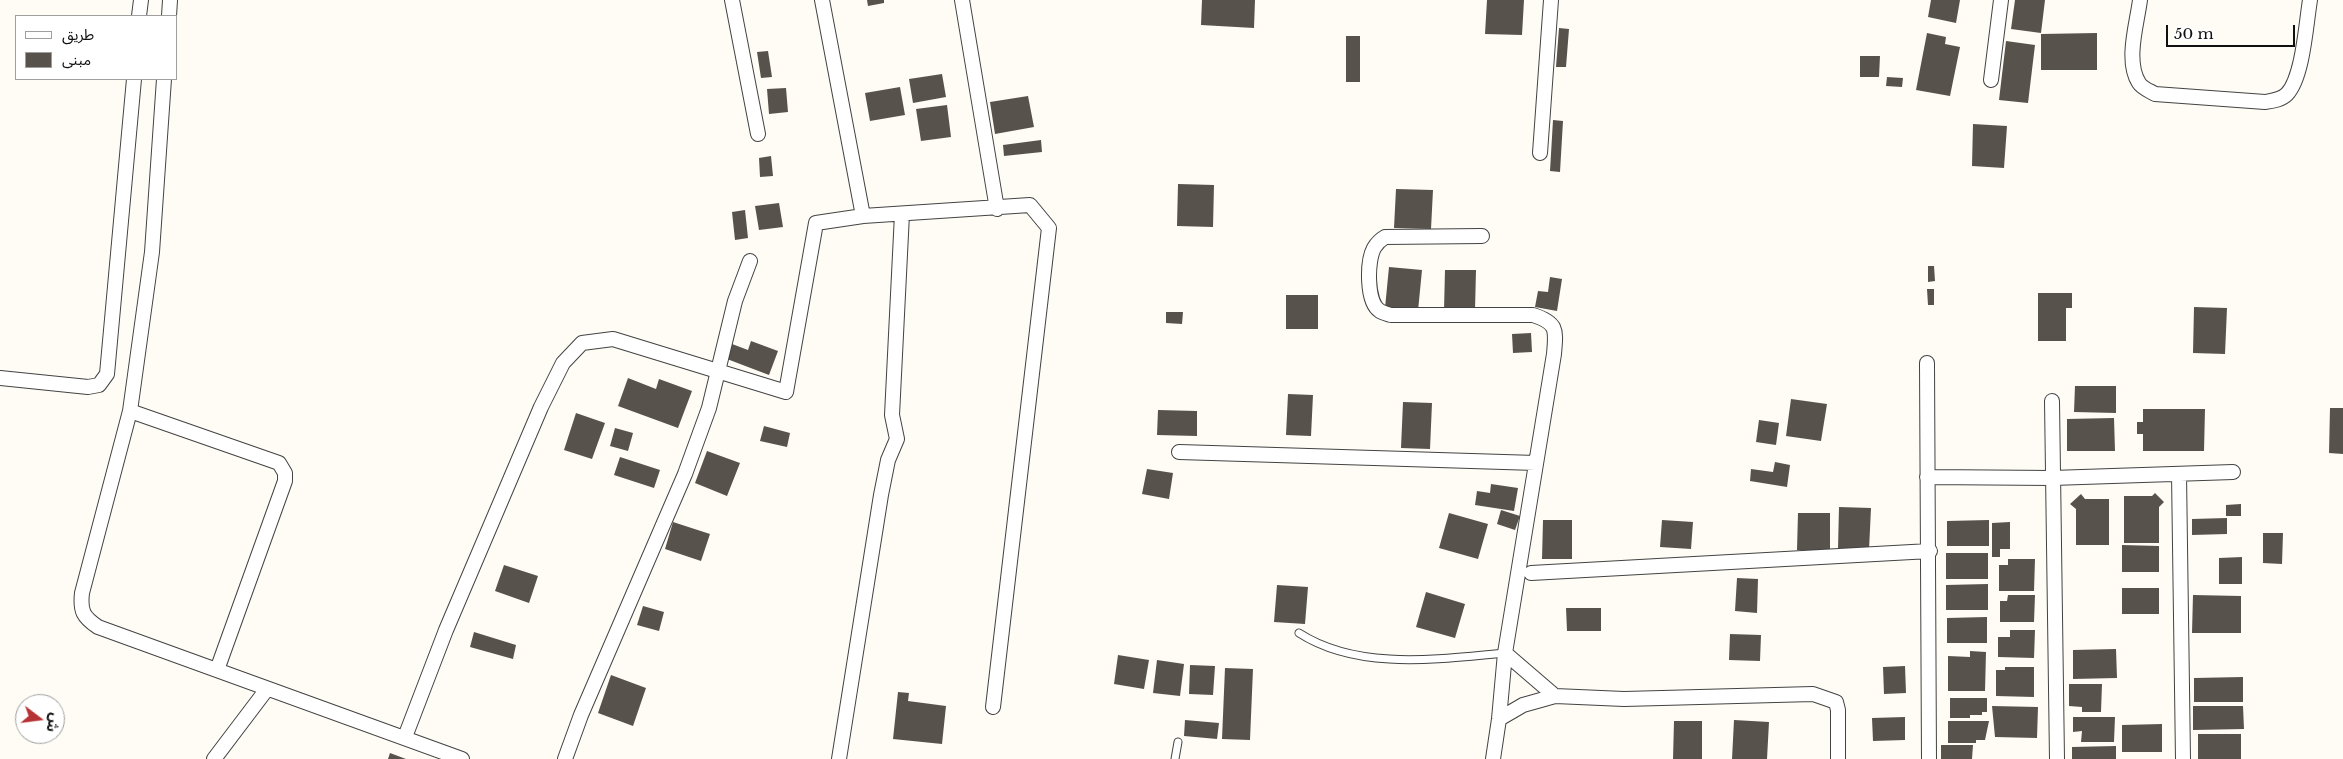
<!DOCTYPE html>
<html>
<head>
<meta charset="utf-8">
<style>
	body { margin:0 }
	#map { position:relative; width:2343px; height:759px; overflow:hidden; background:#fefcf4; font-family:"Libre Baskerville","Noto Sans Arabic",serif }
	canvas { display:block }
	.legend { position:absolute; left:15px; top:15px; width:162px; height:65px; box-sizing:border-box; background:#fff; border:1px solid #9f9f9f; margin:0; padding:6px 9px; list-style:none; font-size:15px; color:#101010 }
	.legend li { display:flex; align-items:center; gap:10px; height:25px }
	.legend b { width:25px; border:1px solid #9f9f9f }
	.north { position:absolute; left:15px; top:694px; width:50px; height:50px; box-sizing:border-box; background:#fff; border:1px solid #9f9f9f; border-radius:50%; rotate:105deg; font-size:14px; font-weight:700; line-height:20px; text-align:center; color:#101010 }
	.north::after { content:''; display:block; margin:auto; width:18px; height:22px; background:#b53334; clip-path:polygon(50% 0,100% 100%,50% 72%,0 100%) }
	.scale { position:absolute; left:2166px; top:25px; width:129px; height:22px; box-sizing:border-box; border:2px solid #101010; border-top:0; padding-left:6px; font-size:15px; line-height:18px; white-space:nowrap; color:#101010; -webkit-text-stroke:4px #fff; paint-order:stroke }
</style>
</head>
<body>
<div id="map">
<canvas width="2343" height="759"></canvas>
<ul class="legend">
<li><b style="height:6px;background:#fff"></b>طريق</li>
<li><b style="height:14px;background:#58524d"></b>مبنى</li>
</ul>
<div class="north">ش</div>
<div class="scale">50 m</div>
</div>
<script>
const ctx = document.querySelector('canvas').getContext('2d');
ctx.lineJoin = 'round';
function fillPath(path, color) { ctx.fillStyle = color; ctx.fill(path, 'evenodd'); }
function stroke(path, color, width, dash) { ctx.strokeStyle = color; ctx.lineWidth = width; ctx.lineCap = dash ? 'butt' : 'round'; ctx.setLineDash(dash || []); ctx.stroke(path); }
fillPath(new Path2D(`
	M867 0H884V3L868 6Z
	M1202 0H1255L1254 28 1201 25Z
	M1487 0H1524L1522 35 1485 34Z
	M1931 0H1960L1956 23 1928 17Z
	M2015 0H2045L2041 33 2011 29Z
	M1559 28 1569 29 1566 67H1556Z
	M1927 33 1946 37 1945 44 1960 47 1950 96 1916 90Z
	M2097 33V70H2041V34Z
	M1346 36H1360V82H1346Z
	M2006 41 2035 45 2028 103 1999 100Z
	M768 51 772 77 761 78 757 52Z
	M1860 56H1880L1879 77H1860Z
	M942 74 946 97 913 103 909 79Z
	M1887 77 1903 78 1902 87 1886 86Z
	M900 87 905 115 870 121 865 93Z
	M786 88 788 112 769 114 767 89Z
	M1028 96 1034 127 995 134 990 102Z
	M947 105 951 137 921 141 916 109Z
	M1553 120 1563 121 1560 172 1550 171Z
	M1973 124 2007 126 2004 168 1972 166Z
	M1041 140 1042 152 1004 156 1003 145Z
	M771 156 773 176 760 177 759 158Z
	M1178 184 1214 185 1213 227 1177 226Z
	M1396 189 1433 190 1431 229 1394 228Z
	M779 203 783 227 759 230 755 206Z
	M745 210 748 238 735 240 732 212Z
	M1928 266H1934L1935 281 1928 282Z
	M1389 267 1422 270 1418 311 1385 308Z
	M1445 270H1476L1475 310H1444Z
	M1550 277 1562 279 1557 311 1535 307 1538 291 1548 292Z
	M1927 289H1934V305H1928Z
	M2038 293H2072V308H2066V341H2038Z
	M1286 295H1318V329H1286Z
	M2194 307 2227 308 2225 354 2193 353Z
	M1166 312H1183L1182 324 1166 323Z
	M1531 333 1532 352 1513 353 1512 334Z
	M751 341 778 351 769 375 727 359 732 344 748 350Z
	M628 378 656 389 659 379 692 391 678 428 618 406Z
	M2075 386H2116V413L2074 412Z
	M1288 394 1313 395 1311 436 1286 435Z
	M1791 399 1827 404 1821 441 1786 436Z
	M1403 402 1432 403 1430 449 1401 448Z
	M2330 408H2343V454L2329 453Z
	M2143 409H2205L2204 451H2143V434H2137V422H2143Z
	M1158 410 1197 411V436L1157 435Z
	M576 413 605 423 592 459 564 450Z
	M2114 418 2115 451H2067V419Z
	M1759 420 1779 423 1776 445 1756 442Z
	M764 426 790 433 787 447 760 441Z
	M615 428 633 433 628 451 610 446Z
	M707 451 740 463 727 496 695 483Z
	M620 457 660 470 654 488 614 475Z
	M1775 462 1790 465 1787 487 1750 481 1751 469 1773 472Z
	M1147 469 1173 473 1169 499 1142 494Z
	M1491 484 1518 488 1514 511 1475 505 1477 491 1490 493Z
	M2155 493 2164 502 2159 507V543H2124V496H2152Z
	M2081 494 2085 499H2109V545H2076V509L2070 504Z
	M2241 504V516H2226V505Z
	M1839 507 1871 508 1869 550 1838 549Z
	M1501 510 1520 516 1515 530 1497 524Z
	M1449 513 1488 524 1478 559 1439 548Z
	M1798 513H1830V551L1797 550Z
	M2227 518V534L2192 535V519Z
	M1543 520H1572V559H1542Z
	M1662 520 1693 522 1691 549 1660 547Z
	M1989 520V546H1947V521Z
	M673 522 710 534 701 561 665 549Z
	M2010 522V549H2000V557H1992V523Z
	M2263 533H2283L2282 564 2263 563Z
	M2122 545 2159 546V572H2122Z
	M1946 553H1988V579H1946Z
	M2242 557V584H2219V558Z
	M2008 559H2035L2034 591H1999V565H2008Z
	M504 565 538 576 529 603 495 591Z
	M1737 578 1758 579 1757 613 1735 611Z
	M1988 584V610H1946V585Z
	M1277 585 1308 587 1305 624 1274 622Z
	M2122 588H2159V614H2122Z
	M1426 592 1465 604 1455 638 1416 627Z
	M2008 595H2035L2034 622H2000V601H2007Z
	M2193 595 2241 596V633H2192Z
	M643 606 664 612 659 631 637 625Z
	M1566 608H1601V631H1567Z
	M1987 617V643H1947V618Z
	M2010 630H2035L2034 658 1998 657V637H2010Z
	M474 632 516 645 513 659 470 647Z
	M1730 634 1761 635 1760 661 1729 660Z
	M2116 649 2117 678 2073 679V650Z
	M1970 651 1986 652 1985 691H1948V656L1970 657Z
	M1118 655 1149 660 1144 689 1114 684Z
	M1157 660 1184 664 1180 696 1153 693Z
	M1190 665 1215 666 1213 695 1189 694Z
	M1905 666 1906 693 1884 694 1883 667Z
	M2005 667H2034V697L1996 696V670H2005Z
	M1225 668 1253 669 1250 740 1222 739Z
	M611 675 646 688 633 726 598 713Z
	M2243 677V702H2194V678Z
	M2069 684H2102L2101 712H2082V707L2069 706Z
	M898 692 909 693 908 701 946 706 942 744 893 739Z
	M1950 698H1987V712H1982V715H1970V718H1950Z
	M1992 706 2038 707 2037 738 1995 737Z
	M2193 706H2243L2244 729 2193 730Z
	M1905 717V740L1873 741 1872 718Z
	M2073 717H2115L2114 742H2081L2082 731 2073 732Z
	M1185 720 1219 723 1217 739 1184 736Z
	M1734 720 1769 722 1767 759H1732Z
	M1674 721H1702V759H1673Z
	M1948 721H1989L1985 740H1976V743H1948Z
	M2162 724V752H2122V725Z
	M2198 734H2241V759H2198Z
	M1941 745H1973L1972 759H1941Z
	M2116 746V759H2072V747Z
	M390 753 406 759H388Z`), '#58524d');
const lane = new Path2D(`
	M1299 633C1358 671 1438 659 1505 653
	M1175 759 1178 742`);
const street = new Path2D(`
	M732 0 758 134
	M962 0 997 209
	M2140 0C2137 24 2125 61 2139 83 2142 88 2150 91 2155 94L2265 102C2272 101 2281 100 2287 94 2303 77 2306 24 2310 0
	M139 16 141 0
	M169 16 170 0
	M164 79 152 252 130 411 82 593C80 611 83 617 98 627L462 759
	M1991 80 2001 0
	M1540 153 1551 0
	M863 216 1030 205 1049 228 993 707
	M1482 236 1385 237C1380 240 1377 243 1374 248 1367 261 1366 302 1380 311 1383 313 1388 314 1391 315H1533C1558 323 1556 330 1554 354L1505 653 1499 719 1493 759
	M1927 363 1929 759
	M0 378 88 387 99 385 107 374 134 79
	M2052 401 2057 759
	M130 411 279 463 285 473V481L217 670
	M1179 452 1536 463
	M2179 474 2183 759
	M1927 477 2052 478 2233 472
	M1531 573 1930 551
	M1505 653 1555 696
	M1499 719 1523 705 1555 696 1624 699 1813 694 1836 702 1838 710V759
	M405 737 446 630 541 407 563 363 582 343 613 339 786 392 816 223 863 216 822 0
	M214 759 267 689
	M565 759 581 715 685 474 709 408 735 301 750 261
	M839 759 881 495 888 460 897 439 892 415 902 214`);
stroke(lane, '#434343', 9);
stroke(street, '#434343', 16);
stroke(lane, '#fff', 7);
stroke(street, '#fff', 14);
</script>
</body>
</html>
